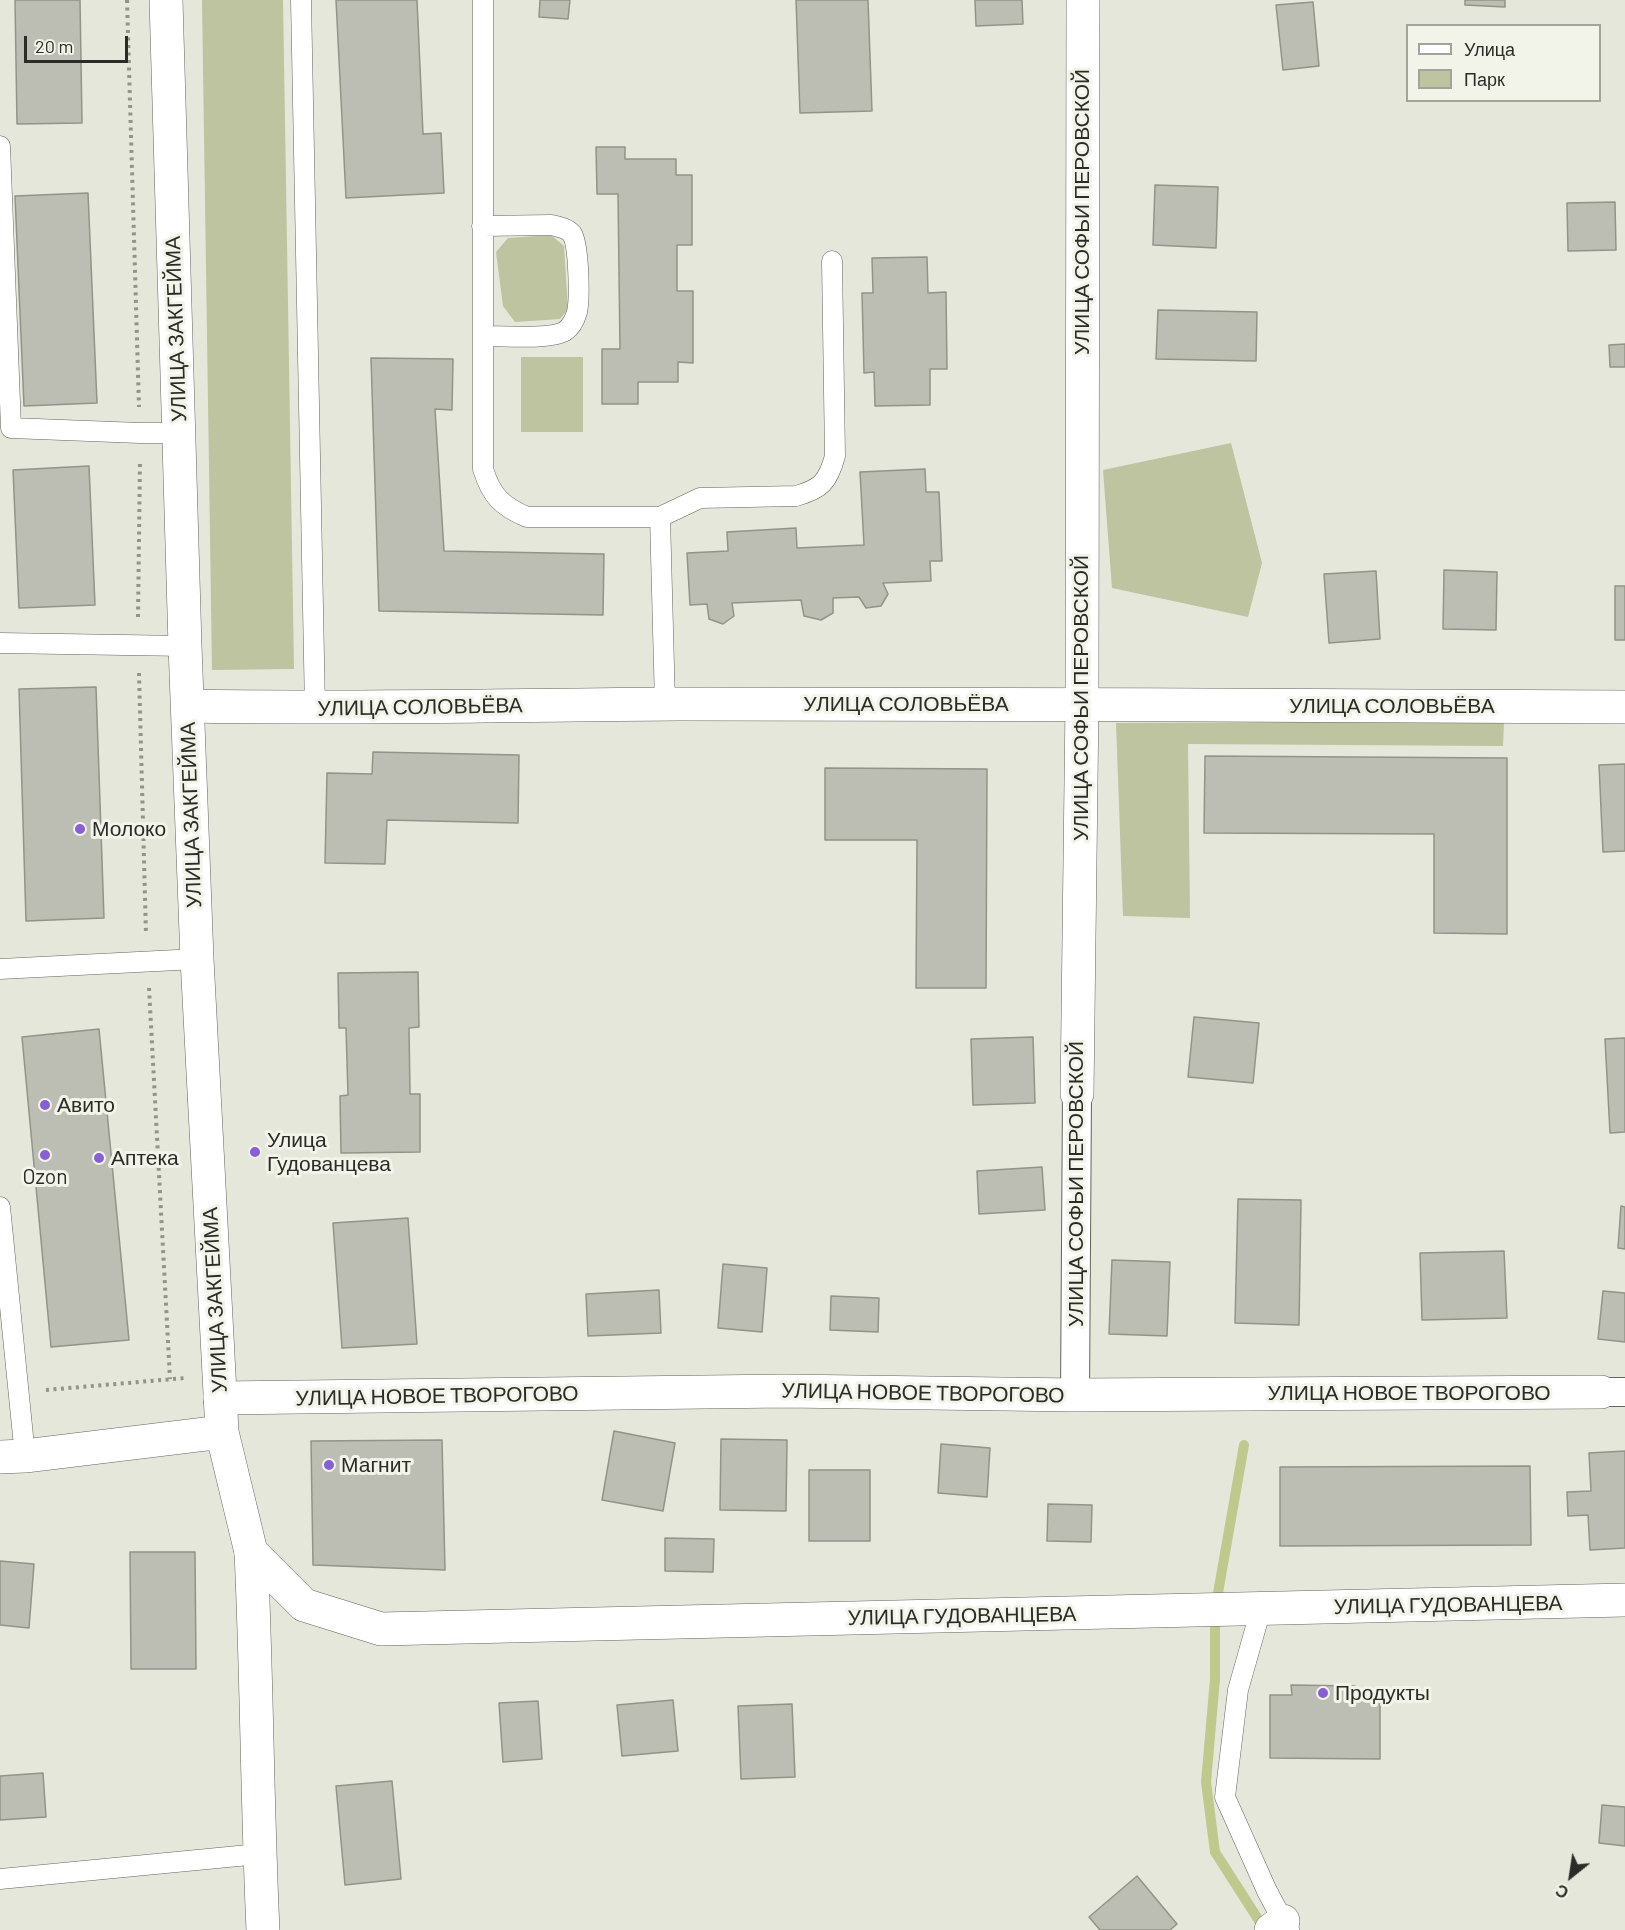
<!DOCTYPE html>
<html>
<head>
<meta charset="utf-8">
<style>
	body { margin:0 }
	#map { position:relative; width:1625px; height:1930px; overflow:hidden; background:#e5e7db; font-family:Barlow,sans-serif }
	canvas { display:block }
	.legend { position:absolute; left:1406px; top:24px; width:195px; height:78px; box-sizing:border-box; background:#f2f4e9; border:2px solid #a2a49b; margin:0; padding:8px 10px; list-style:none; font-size:18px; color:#2b2b27 }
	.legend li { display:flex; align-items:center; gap:12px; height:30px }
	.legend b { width:30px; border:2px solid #a2a49b }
	.north { position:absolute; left:1541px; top:1846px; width:60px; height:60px; -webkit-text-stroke:4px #f2f4e9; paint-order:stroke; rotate:210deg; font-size:16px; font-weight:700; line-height:24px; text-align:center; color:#2b2b27 }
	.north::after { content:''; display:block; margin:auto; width:21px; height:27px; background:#2b2b27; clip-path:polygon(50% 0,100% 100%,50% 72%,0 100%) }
	.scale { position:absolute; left:24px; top:36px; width:104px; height:27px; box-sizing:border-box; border:3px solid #2b2b27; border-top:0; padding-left:8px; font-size:18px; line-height:21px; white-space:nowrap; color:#2b2b27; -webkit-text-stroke:4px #f2f4e9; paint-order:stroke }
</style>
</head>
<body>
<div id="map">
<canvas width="1625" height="1930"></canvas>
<ul class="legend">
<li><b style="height:8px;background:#fff"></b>Улица</li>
<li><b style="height:16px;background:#bdc49f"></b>Парк</li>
</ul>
<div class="north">С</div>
<div class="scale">20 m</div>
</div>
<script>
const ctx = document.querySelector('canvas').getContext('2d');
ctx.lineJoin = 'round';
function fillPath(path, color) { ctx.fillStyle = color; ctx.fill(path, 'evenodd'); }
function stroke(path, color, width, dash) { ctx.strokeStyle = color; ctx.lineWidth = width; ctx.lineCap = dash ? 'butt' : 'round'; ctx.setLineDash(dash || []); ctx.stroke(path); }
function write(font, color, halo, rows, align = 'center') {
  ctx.font = font + ' Barlow,sans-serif'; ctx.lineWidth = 6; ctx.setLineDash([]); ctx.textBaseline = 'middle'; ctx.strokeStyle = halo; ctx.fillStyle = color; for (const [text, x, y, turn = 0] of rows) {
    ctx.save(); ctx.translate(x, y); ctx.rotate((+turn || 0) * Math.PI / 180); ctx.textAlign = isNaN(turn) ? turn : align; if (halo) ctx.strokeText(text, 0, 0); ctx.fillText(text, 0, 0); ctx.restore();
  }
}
fillPath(new Path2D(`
	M202 0H283L294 669 212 670Z
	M551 235 564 246 568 309 560 319 515 322 503 306 496 252 508 238Z
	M521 357H583V432H521Z
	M1231 443 1262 563 1248 617 1112 588 1103 470Z
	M1504 721 1503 746 1188 744 1190 918 1123 916 1116 723Z`), '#bdc49f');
stroke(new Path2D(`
	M1244 1445 1215 1610V1679L1206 1782 1215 1852 1265 1930`), '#bfc98e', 10);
const building = new Path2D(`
	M15 0H80L82 123 17 124Z
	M336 0H417L423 134 441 133 444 193 346 198Z
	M540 0H570L568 19 539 17Z
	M796 0H868L872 111 800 113Z
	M975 0H1022L1023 24 976 26Z
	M1465 0H1505V7L1465 5Z
	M1313 2 1319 66 1283 70 1276 5Z
	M596 147H625V159H676V175H692V245H677V291H693V363L678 362V382H638V404H602V349H620L618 194H597Z
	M1155 185 1218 187 1216 248 1153 245Z
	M88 193 97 403 24 406 15 196Z
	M1615 202 1616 250 1568 251 1567 203Z
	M927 257 928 293 946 292 947 369H930V405L875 406 874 372 864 373 862 293H873L872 258Z
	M1158 310 1257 312 1256 361 1156 359Z
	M1625 344V367H1610L1609 345Z
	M371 358 453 359 452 410 435 409 444 551 604 554 603 615 379 611Z
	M89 466 95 605 19 608 13 470Z
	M925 469 926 492H939L942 561H930L931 581 883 583 888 594 881 606 866 608 859 597 833 598V613L821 620 804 616 801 600 732 603 734 616 723 624 709 619 707 604 690 605 687 553 728 551 727 532 796 528 797 548 864 545 860 472Z
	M1444 570 1497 572 1496 630 1443 629Z
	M1376 571 1380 639 1329 643 1324 574Z
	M1615 586H1625V640H1615Z
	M96 687 104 918 26 921 19 689Z
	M373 752 519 755 518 823 387 820 385 864 325 863 327 773 372 774Z
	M1205 756 1507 758V934L1434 933V834L1204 833Z
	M1625 764V851L1603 852 1599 765Z
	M825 768 987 769 986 988H916L917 840H825Z
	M418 972 419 1027 409 1028 410 1094H420V1152L341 1153 340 1096 348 1095 346 1028H339L338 973Z
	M1194 1017 1259 1023 1253 1083 1188 1077Z
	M99 1029 129 1340 51 1347 22 1037Z
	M1033 1037 1035 1103 973 1105 971 1039Z
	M1625 1038V1132L1610 1133 1605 1039Z
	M1042 1167 1045 1210 979 1214 977 1171Z
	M1238 1199 1301 1200 1299 1325 1235 1323Z
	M1621 1206 1625 1207V1249L1618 1248Z
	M408 1218 417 1344 342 1348 333 1223Z
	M1504 1251 1507 1318 1422 1320 1420 1253Z
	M1112 1260 1170 1262 1167 1336 1109 1334Z
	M723 1264 767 1268 762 1332 718 1328Z
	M659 1290 661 1333 588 1336 586 1294Z
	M1603 1291 1625 1293V1342L1598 1339Z
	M831 1296 879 1298 878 1332 830 1330Z
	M614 1431 675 1443 663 1511 602 1500Z
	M721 1439 787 1440 786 1511 720 1510Z
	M442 1440 445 1570 313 1565 311 1441Z
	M941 1444 990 1448 987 1497 938 1493Z
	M1625 1451V1548L1590 1550 1588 1515 1568 1516 1567 1492 1591 1491 1589 1453Z
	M1530 1466 1531 1545 1280 1546V1467Z
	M809 1470H870V1541H809Z
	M1048 1504 1092 1505 1091 1542 1047 1541Z
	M665 1538 714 1539 713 1572 665 1571Z
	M130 1552H195L196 1669H131Z
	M0 1561 34 1564 29 1628 0 1625Z
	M1291 1685 1355 1686V1696L1380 1695V1759L1270 1758V1695H1292Z
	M673 1700 678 1751 622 1756 617 1705Z
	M538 1701 542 1759 503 1762 499 1703Z
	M792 1704 795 1777 741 1779 738 1706Z
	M43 1773 46 1817 0 1820V1776Z
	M392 1781 401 1879 345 1885 336 1786Z
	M1602 1805 1625 1807V1846L1599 1843Z
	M1137 1876 1177 1924 1170 1930H1100L1089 1917Z`);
fillPath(building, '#bcbeb3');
stroke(building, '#919489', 1.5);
const service = new Path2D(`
	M301 0 315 708
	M483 0V469C491 495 501 506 527 517H660L665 704
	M0 146 11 428 140 433H180
	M482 226 551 225C559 227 567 228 572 234 579 245 580 299 577 312 575 319 571 327 565 331 551 340 501 336 483 336
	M660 517 700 498 796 496C821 489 828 482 835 456L832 261
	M0 643 185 646
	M0 969 197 959
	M0 1207 25 1456
	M1261 1609 1238 1690 1225 1797 1267 1891 1283 1921 1289 1929
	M0 1879 259 1854`);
const pedestrian = new Path2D(`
	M1601 1392H1625
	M1075 1395 1077 1094`);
const minor = new Path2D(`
	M188 706C351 709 515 705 679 704 994 704 1310 705 1625 707
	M1077 1094 1082 704 1083 0
	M220 1398 786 1391 1075 1395 1601 1392
	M251 1552C257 1678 257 1804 263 1930
	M1271 1930 1283 1921`);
const tertiary = new Path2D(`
	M166 0 185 646 197 959 219 1374 222 1432 251 1552 304 1605 381 1629 1625 1600
	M0 1457 25 1456 222 1432`);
stroke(service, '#63655b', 21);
stroke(pedestrian, '#63655b', 30);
stroke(minor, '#63655b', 34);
stroke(tertiary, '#63655b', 34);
stroke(new Path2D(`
	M127 0 139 407
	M138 617 140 460
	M139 673 146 935
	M149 988 170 1379
	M46 1390 185 1378`), '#92938b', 4, [3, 4.5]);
stroke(service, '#fff', 20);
stroke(pedestrian, '#fff', 28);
stroke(minor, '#fff', 33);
stroke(tertiary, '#fff', 33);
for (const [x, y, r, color] of [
	[80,829,6,"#885fd9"],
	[45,1105,6,"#885fd9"],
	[255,1152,6,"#885fd9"],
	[45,1155,6,"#885fd9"],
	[99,1158,6,"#885fd9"],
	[329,1465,6,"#885fd9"],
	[1323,1693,6,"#885fd9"]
]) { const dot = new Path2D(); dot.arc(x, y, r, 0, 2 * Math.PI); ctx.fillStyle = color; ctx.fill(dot); stroke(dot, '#f2f4e9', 2); }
write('21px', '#2b2b27', '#f2f4e9', [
	["УЛИЦА СОФЬИ ПЕРОВСКОЙ",1082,212,-90],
	["УЛИЦА ЗАКГЕЙМА",176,329,-92],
	["УЛИЦА СОФЬИ ПЕРОВСКОЙ",1081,698,-90],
	["УЛИЦА СОЛОВЬЁВА",906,704],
	["УЛИЦА СОЛОВЬЁВА",1392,706],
	["УЛИЦА СОЛОВЬЁВА",420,707,-1],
	["УЛИЦА ЗАКГЕЙМА",191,815,-92],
	["УЛИЦА СОФЬИ ПЕРОВСКОЙ",1076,1184,-90],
	["УЛИЦА ЗАКГЕЙМА",215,1300,-93],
	["УЛИЦА НОВОЕ ТВОРОГОВО",923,1393,1],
	["УЛИЦА НОВОЕ ТВОРОГОВО",1409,1393],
	["УЛИЦА НОВОЕ ТВОРОГОВО",437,1396,-1],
	["УЛИЦА ГУДОВАНЦЕВА",1448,1605,-1],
	["УЛИЦА ГУДОВАНЦЕВА",962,1616,-1]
]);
write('21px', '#2b2b27', '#f2f4e9', [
	["Молоко",92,829],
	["Авито",57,1105],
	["Улица",267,1140],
	["Гудованцева",267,1164],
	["Аптека",111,1158],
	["Ozon",45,1177,"center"],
	["Магнит",341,1465],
	["Продукты",1335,1693]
], 'left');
</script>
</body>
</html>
